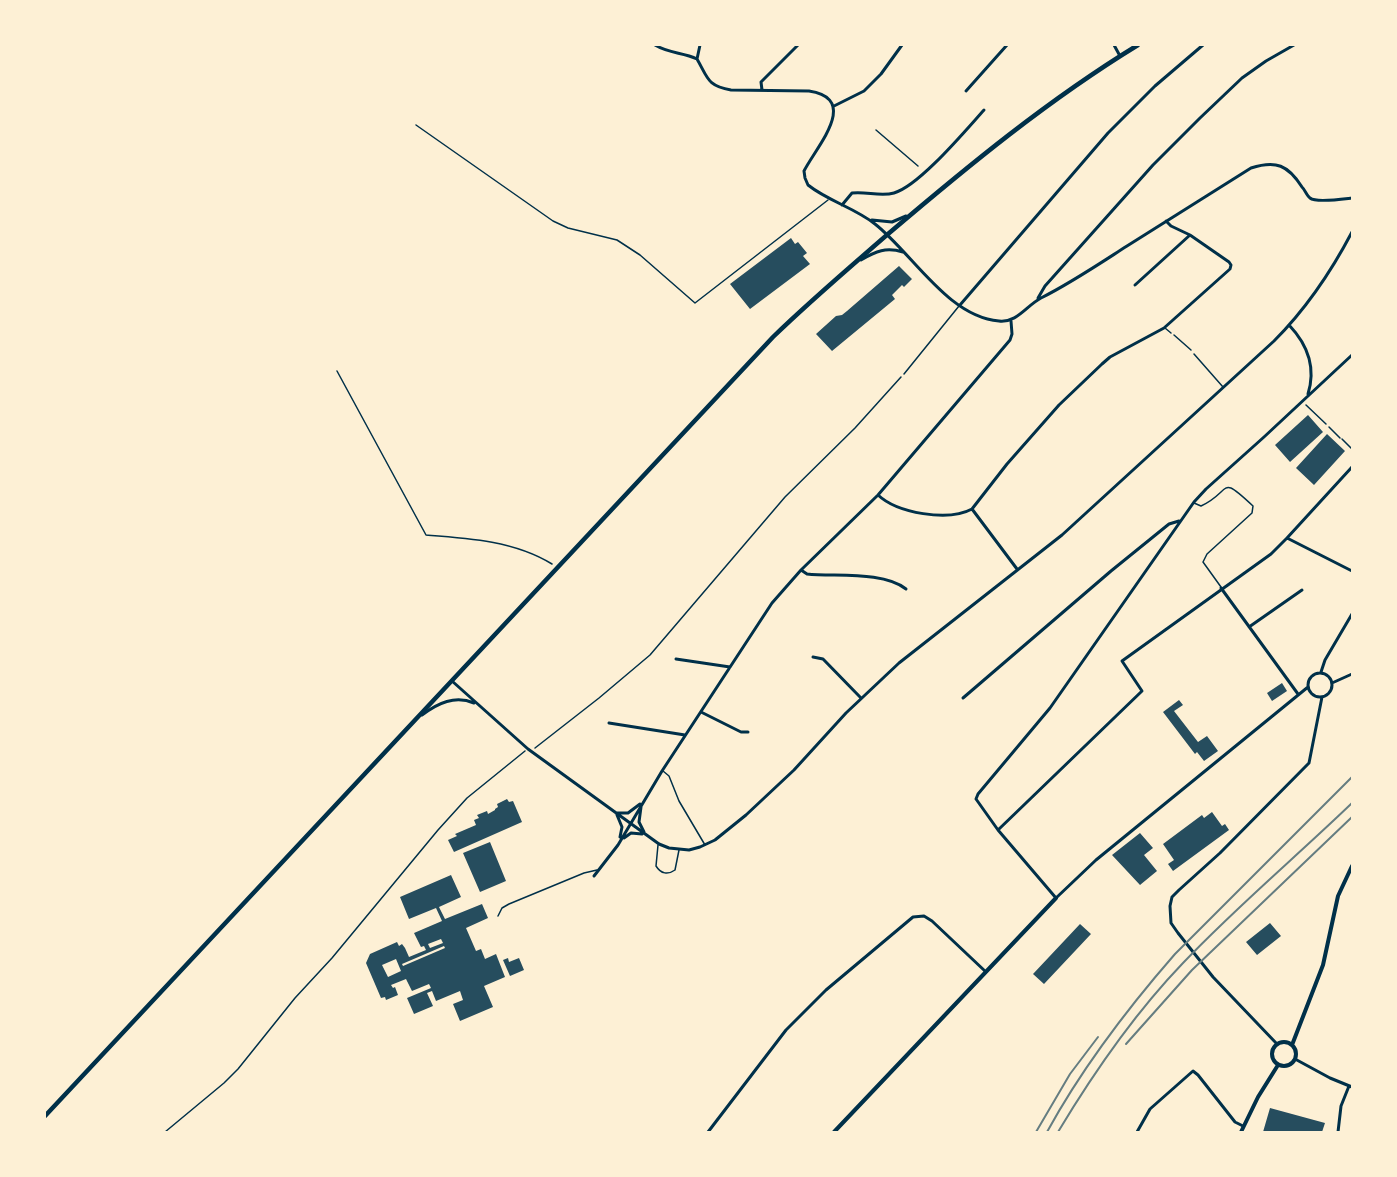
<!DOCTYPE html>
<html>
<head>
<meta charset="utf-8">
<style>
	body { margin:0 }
	#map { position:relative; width:1397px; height:1177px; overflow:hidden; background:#fdf0d5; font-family:Literata,serif }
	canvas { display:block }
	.frame { position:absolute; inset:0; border:46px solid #fdf0d5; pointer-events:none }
</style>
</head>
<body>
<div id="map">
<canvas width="1397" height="1177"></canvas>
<div class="frame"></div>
</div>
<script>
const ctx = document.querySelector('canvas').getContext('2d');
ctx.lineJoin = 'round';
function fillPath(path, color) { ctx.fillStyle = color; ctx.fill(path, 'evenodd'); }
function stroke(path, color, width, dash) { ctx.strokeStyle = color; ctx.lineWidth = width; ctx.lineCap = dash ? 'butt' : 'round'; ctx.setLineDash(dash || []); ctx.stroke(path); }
fillPath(new Path2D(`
	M791 238 795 244 798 242 807 253 803 256 810 264 750 309 730 284Z
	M899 266 912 279 904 287 902 285 892 295 895 299 832 351 816 334 836 316 842 315 847 311Z
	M1308 415 1323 432 1290 462 1275 445Z
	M1327 434 1345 451 1314 485 1296 468Z
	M1282 683 1287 691 1272 701 1267 693Z
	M1179 700 1183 705 1174 711 1198 742 1207 736 1218 751 1204 761 1197 752 1195 754 1163 712Z
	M507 799 509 802 513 801 522 822 454 852 448 840 457 836 455 834 476 825 474 820 479 818 477 815 487 811 488 814 495 810V809L498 807 497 804Z
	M1212 812 1222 826 1225 824 1229 830 1173 871 1168 864 1174 860 1163 844 1202 815 1204 818Z
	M1140 833 1153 848 1144 855 1157 871 1140 885 1112 855Z
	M490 842 506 881 480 892 463 853Z
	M451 875 461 897 439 907 445 919 482 904 488 918 466 928 476 951 481 949 485 959 496 954 505 977 484 986 493 1007 460 1021 453 1004 463 1000 460 991 436 1001 432 991 427 993 433 1006 414 1014 407 998 431 988 429 984 412 991 406 979 391 985 393 988 395 987 398 995 386 1000 385 997 381 998 366 963 370 954 397 942 399 946 402 944 405 948 409 957 426 950 424 946 421 947 414 933 442 921 436 908 409 919 400 897ZM441 939 443 943 430 948 428 944ZM444 946 445 948 403 966 402 964ZM396 959 401 971 388 977 382 965Z
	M1270 923 1281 936 1257 955 1246 942Z
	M1080 924 1091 934 1044 984 1033 974Z
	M508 958 509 962 519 958 524 970 510 976 503 960Z
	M1270 1108 1325 1123 1322 1132H1263Z`), '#264d5e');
stroke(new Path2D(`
	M876 130 918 166
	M1174 335 1191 350
	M337 371 426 535C468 538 515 541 552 564
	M1306 405 1326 424
	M1329 427 1340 438
	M1342 439 1352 449
	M535 748 599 698 650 655 785 497 855 428 901 377
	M165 1132 224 1083 238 1069 295 998 332 958 438 830 467 798 525 751`), '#003049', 1.5);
stroke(new Path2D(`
	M416 125 553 221 568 228 617 240 640 255 695 303 828 200
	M1165 328 1171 333
	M1194 354 1223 387
	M904 374 959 306
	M1194 503 1201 506C1233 491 1218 473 1253 506L1252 513 1207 554 1203 562 1221 587
	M663 771 669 776 679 801 705 845
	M658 845 656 866C661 874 668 875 675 870L679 850
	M498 916 502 908 509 904 584 873 597 870`), '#003049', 1.5);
stroke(new Path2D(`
	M655 45C670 54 683 52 697 59 708 78 707 86 731 90L809 91C861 99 816 147 804 171L805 178 808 185C828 201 855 208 875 224 912 253 948 317 999 321 1017 323 1026 306 1041 298 1071 283 1099 264 1127 246 1168 220 1210 194 1251 168 1276 160 1288 165 1302 187 1305 190 1307 196 1310 198 1316 203 1343 199 1352 198
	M1114 45 1120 56
	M697 59 700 45
	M762 90 761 82 798 45
	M966 91 1007 45
	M834 106 864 91 881 74 902 45
	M842 205 852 193C866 191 880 197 894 193 919 186 965 131 984 110
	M872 220 892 222 906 216
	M861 260C876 251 886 247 903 252
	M1135 285 1190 235
	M1038 298 1045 286 1153 165 1200 118 1242 78 1266 61 1294 45
	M960 305 1108 133 1155 86 1203 45
	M1289 325C1308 345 1316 368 1308 394
	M878 495C897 513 948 522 972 509L1017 569
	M972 509 1007 464 1059 405 1102 364 1110 357 1164 328 1230 269 1231 265 1229 262 1190 235 1171 226 1166 221
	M1287 538 1352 467
	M801 570 807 574C836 577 883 571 906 589
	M1221 588 1298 694
	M1249 627 1302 590
	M813 657 823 659 861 698
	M676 659 730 667
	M1321 672 1325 660 1352 614
	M1308 685a12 12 0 1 1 24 0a12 12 0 1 1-24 0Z
	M452 681 528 749 659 844 669 848 689 850 700 847 715 840 746 815 794 770 846 713 899 663 1062 535 1274 341C1306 309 1331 272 1352 232
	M1332 683 1352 674
	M1308 687 1096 860 1056 898 998 830 976 799 978 794 1050 708 1194 502 1206 489 1264 437 1352 355
	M963 698 1111 571 1169 524 1179 521
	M701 712 741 732H748
	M422 715C438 703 455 695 474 703
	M609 723 685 735
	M641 807 639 822 644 832
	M616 813H628L640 804
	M617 815 622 827 620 837
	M998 830 1142 691 1122 661 1271 554 1287 538 1352 571
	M624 838 631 833 642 834
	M594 876 618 845 662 771 772 603 801 570 878 495 1010 340 1012 334 1011 321
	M1277 1044 1213 977 1178 933 1171 923 1170 906 1172 897 1179 890 1220 853 1309 763 1322 697
	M1295 1059 1330 1078 1352 1087
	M708 1132 786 1030 826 990 913 917 924 916 932 921 986 972
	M1137 1132 1150 1109 1193 1071 1198 1075 1235 1122 1243 1126
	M1338 1132 1341 1106 1349 1086`), '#003049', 3);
stroke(new Path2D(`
	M1272 1054a12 12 0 1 1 24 0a12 12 0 1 1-24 0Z
	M1292 1045 1323 965 1338 896 1352 866
	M834 1132 1056 898
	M1241 1132 1258 1097 1278 1065`), '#003049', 4);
stroke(new Path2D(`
	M45 1116 773 337C810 301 849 268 888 234 968 166 1048 100 1138 45`), '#003049', 4.5);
stroke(new Path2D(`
	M1126 1044 1192 970 1352 817
	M1036 1132 1070 1074 1098 1037
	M1047 1132C1082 1068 1127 1009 1175 954L1352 777
	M1058 1132C1094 1072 1134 1014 1183 963 1236 907 1296 857 1352 803`), '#657d81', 2);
</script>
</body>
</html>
